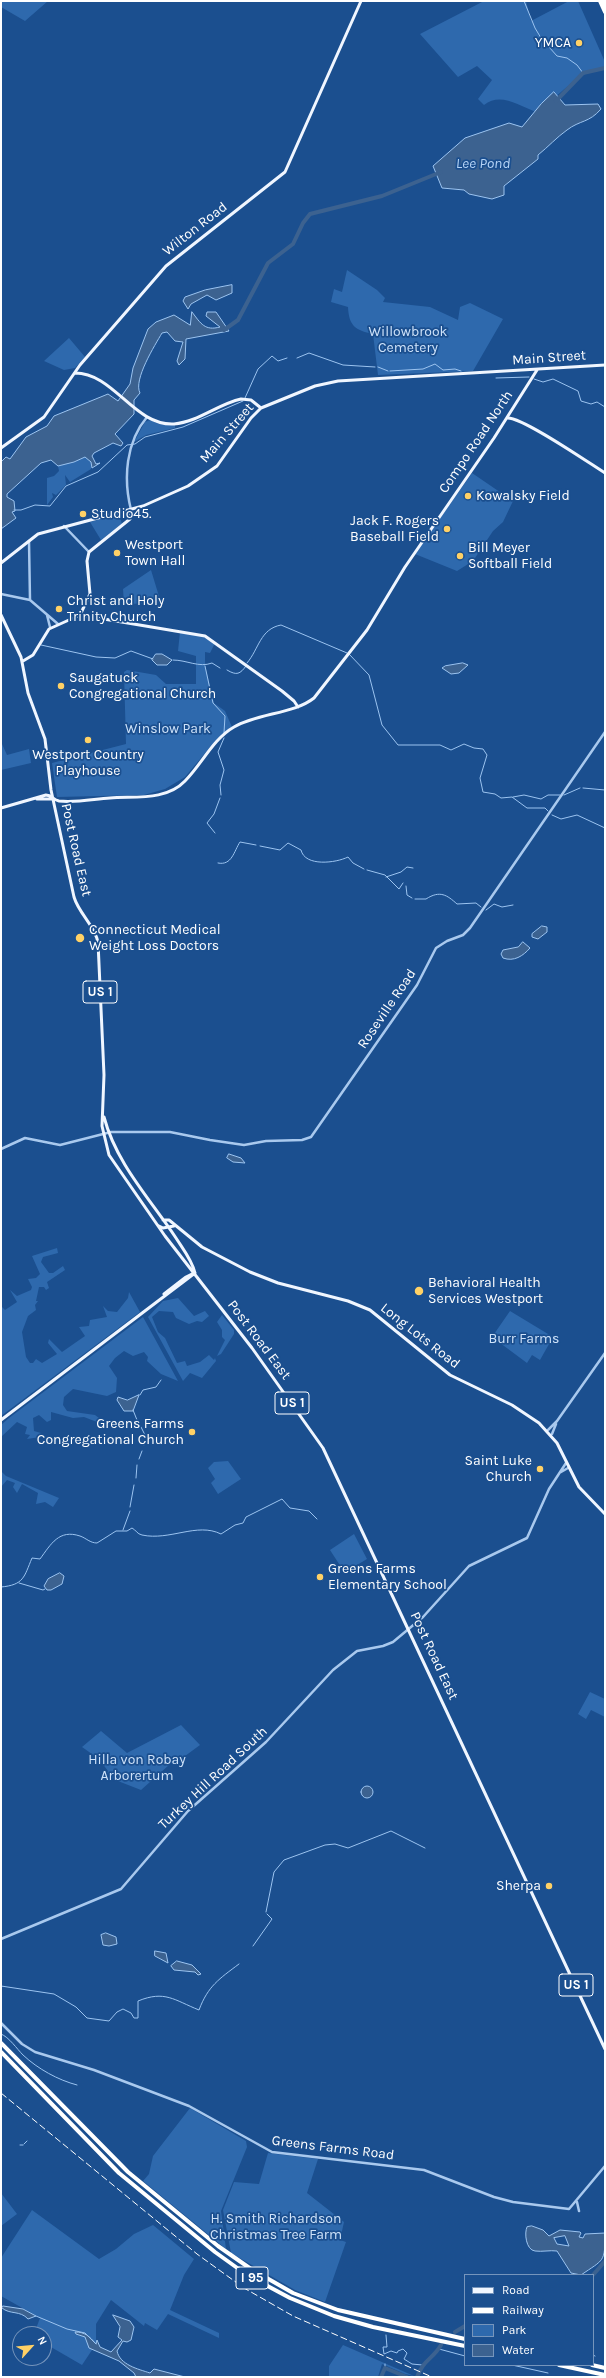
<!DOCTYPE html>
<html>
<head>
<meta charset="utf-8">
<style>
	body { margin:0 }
	#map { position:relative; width:606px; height:2378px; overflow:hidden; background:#1b4f8f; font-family:Karla,sans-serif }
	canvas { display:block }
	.frame { position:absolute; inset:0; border:2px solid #fff; pointer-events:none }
	.legend { position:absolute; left:464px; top:2274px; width:130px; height:92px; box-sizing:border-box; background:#1b4f8f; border:1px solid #7695bc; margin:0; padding:5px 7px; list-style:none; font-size:12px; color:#fff }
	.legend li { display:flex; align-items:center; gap:8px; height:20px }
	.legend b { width:20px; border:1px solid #7695bc }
	.north { position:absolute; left:12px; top:2326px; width:40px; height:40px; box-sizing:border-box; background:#1b4f8f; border:1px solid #7695bc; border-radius:50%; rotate:63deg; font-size:11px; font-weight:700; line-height:16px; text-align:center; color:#fff }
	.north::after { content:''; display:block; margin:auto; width:14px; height:18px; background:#ffd166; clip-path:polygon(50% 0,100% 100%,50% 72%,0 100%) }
</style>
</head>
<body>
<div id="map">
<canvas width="606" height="2378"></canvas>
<div class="frame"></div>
<ul class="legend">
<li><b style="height:5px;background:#f0f6ff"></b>Road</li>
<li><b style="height:5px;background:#fff"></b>Railway</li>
<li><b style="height:11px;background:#2e69ad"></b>Park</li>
<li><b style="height:11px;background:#3c6290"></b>Water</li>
</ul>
<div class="north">N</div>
</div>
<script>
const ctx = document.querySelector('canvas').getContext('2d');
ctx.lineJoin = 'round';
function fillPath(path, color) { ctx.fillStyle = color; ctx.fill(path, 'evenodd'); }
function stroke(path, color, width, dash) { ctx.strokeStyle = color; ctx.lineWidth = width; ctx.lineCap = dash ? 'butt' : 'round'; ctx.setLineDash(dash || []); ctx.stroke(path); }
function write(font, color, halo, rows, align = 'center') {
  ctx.font = font + ' Karla,sans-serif'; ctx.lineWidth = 3.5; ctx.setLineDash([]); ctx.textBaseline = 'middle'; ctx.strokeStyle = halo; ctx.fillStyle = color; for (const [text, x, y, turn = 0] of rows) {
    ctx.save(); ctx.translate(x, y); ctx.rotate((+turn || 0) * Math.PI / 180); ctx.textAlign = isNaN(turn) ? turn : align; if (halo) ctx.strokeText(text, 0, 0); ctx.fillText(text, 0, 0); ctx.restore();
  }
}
fillPath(new Path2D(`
	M1 1H48L25 21 1 7Z
	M484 1H526L531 21 569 1H578L605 62V67C575 72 559 98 536 112 518 105 500 92 484 105L478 99 492 80 477 66 458 77 420 34Z
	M347 270 377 290 385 298 383 302 430 307 458 320 460 307 470 303 503 319 473 371 378 375 373 334C355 330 349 326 348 307L331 302 334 289 342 292Z
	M69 338 85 357 75 368 64 370 44 361Z
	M150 420 159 424 175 425V428L146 435 134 442 145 422Z
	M85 457 91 462V469L70 482 65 475 66 485 56 495 52 493 53 497 47 505V478L54 476 59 471 58 466 74 462Z
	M472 473 513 501 503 522 493 531 473 561 457 571 415 554Z
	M119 514 122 524 101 540 90 522Z
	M151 570 161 603 124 604 123 589Z
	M180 632 202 636 215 643 210 653 205 652V665L214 703 225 711 232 727 216 740 185 777 165 789 144 795 57 797 52 763 126 744 124 672 127 670 156 675 166 684H196V656L178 651Z
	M2 744 7 755 29 749 31 763 1 770Z
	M57 1248 58 1253 43 1257 41 1262 49 1273H53L63 1266 65 1270 47 1282 49 1288 46 1290 44 1287H39L36 1301H38L35 1305 36 1310 28 1316 22 1332 26 1357 30 1363H33L36 1359 42 1363 57 1354 48 1343 49 1339 62 1352 85 1336 79 1327 89 1326 90 1320 107 1317 103 1306 108 1311 117 1312 128 1298 129 1292 140 1312 1 1416V1306L5 1310 17 1302 10 1290 17 1296 31 1290 32 1287 28 1279 36 1278 40 1274 32 1256Z
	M178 1298 194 1316 205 1311 209 1316 202 1322 197 1321 189 1324 176 1318 173 1312 159 1311 152 1317 158 1332 165 1338 177 1363 185 1361 187 1366 200 1362 209 1355 214 1360 215 1358 216 1361 202 1378 190 1373 183 1381 148 1317 163 1301Z
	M510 1311 553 1337 540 1360 532 1355 527 1363 492 1337Z
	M222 1315 234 1330V1334L221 1354 217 1356 225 1340 222 1337V1330L217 1322Z
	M143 1317 178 1381 161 1374 147 1361 148 1357 144 1352 133 1356 124 1351 115 1358 109 1366 117 1378 116 1392 107 1396 73 1389 64 1397 63 1405 67 1411 95 1415 99 1418 97 1422 84 1417 73 1418 51 1412V1420L47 1422 39 1415 33 1418 34 1431 41 1433 40 1437 27 1439 30 1435 25 1434 27 1427 17 1422 1 1437V1425L9 1418Z
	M228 1461 241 1479 218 1494 211 1483 215 1479 208 1468 214 1462Z
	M1 1471 6 1476 59 1498 53 1507 45 1502 36 1504 38 1493 22 1484 17 1493 13 1487 15 1483 7 1480 1 1487Z
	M354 1534 367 1559 357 1565 341 1567 330 1550Z
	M590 1692 605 1699V1717L591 1710 586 1719 578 1714Z
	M181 1725 200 1745 181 1759 178 1757 141 1790 105 1776 108 1771 99 1759 82 1747 101 1731 127 1753Z
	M190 2108 246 2141 247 2147 221 2211 226 2249 143 2181 149 2174 153 2156Z
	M268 2153 318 2159 307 2193 344 2222 340 2240 346 2242 325 2302 295 2290 231 2253 223 2210 234 2182 259 2184Z
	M1 2193 17 2214 1 2226Z
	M32 2210 99 2259 116 2249 134 2234 153 2225 194 2259 184 2275 170 2310 219 2333V2338L168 2314 157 2330 145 2323 144 2326 111 2300 96 2324V2344L82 2365 44 2343V2334H34L40 2318 1 2296V2258Z
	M343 2345 414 2376 405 2374 382 2364 378 2377H329V2366Z`), '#2e69ad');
const water = new Path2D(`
	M554 92 565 105 598 104 601 109C589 123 580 120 567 130 557 137 548 147 538 155V159L504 186V195L492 199 469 194 464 190 442 188 433 166 465 138 509 123 522 127 541 104Z
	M232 285V293L216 300 207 295 191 304 188 309 183 301 185 297 205 290Z
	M192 312C201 324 205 331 220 327L206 316 207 312H216L229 331 186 339 185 359 179 365 177 361 183 342 175 341 167 332 162 333C155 345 133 380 140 393L134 400V414L115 434 123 443 121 446 113 443 94 453 92 456 96 464 100 463 92 468 91 462 85 457 74 462 58 466 51 460 41 463 7 494V497L14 501 15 511 12 512 16 518 1 529V462L6 457 10 459 26 437 47 426 54 416 108 394 118 401 130 384 133 368 148 329 156 322 174 315 190 325Z
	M156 654H162L172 660 167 665H157L152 660Z
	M463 663 468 665 459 673 451 674 442 668 445 666Z
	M542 926 547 927V932L538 939 532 937V934Z
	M523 942 530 948C523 956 514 962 503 958L501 954 503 950 518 947Z
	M229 1154 241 1158 245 1163 233 1162 227 1158Z
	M139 1395 133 1411H124L117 1400 118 1397 127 1400Z
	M60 1573 64 1576 62 1584 51 1590H47L44 1586 48 1579Z
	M361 1792a6 6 0 1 1 12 0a6 6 0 1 1-12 0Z
	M106 1933 116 1937 117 1944 109 1946 103 1945 101 1935Z
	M155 1951 166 1953 168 1963 155 1956Z
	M177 1961 192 1965 201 1974 198 1975 195 1972 174 1970 171 1966Z
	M532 2226 543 2230 549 2236 560 2230 580 2232 581 2233 579 2237 583 2238 585 2234 605 2233C605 2263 604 2259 581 2275L571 2273 557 2251C550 2250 542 2252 535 2251 526 2250 524 2233 527 2227ZM565 2236 569 2246 557 2244 554 2238Z
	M3 2306 23 2309 36 2316 28 2319C20 2310 10 2315 2 2308Z
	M113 2315 130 2321 134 2327 131 2340 127 2342 123 2341 117 2351C120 2365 138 2369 150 2373L154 2369 185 2377H136L134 2373 119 2361 89 2348 85 2337 76 2334 75 2332C85 2332 89 2336 96 2344L97 2340 100 2347 111 2352 122 2340 118 2337 120 2327Z`);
fillPath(water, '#3c6290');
stroke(water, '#9cc4f0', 1);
stroke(new Path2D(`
	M524 1 535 28 541 38 557 56 567 58 577 65 583 73
	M297 358 309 353 343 365 375 367
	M378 367 388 371
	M390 371 423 369 435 364 443 370 455 369 461 371
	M496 378 529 377
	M534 379 543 382 553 379 578 391 581 401 591 404 597 402 605 407
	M245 398 258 369 272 356 278 361 287 358
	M14 510H21L35 505 50 506 66 486 98 472 127 445 135 444 145 437 183 427 243 401
	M41 645 96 657 115 658 131 651 153 659
	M349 654 369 675 382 725 398 745H440L451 750 464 744 474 748 483 749 487 755 480 778 483 792 495 794 501 798 512 797 527 808H545L548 811
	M173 660C187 660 199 668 212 663L220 668
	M247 663C259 649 260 629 281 625L347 653
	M205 666 213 703 225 716 224 733
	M227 670C237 676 240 674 246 666
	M583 788 605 790
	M221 795 220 785 224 770 218 752 224 738
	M564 795 580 788
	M513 797 524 795 541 799 548 795H560
	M552 815 561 819 577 815 605 828
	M215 833 207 823 214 814 220 798
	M260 846 280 850 288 843 301 850C305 867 336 863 348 857L353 863 364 869
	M218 863C232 866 234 851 240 842L256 845
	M367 870 385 875 399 889 403 883
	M386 877 401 872 407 867 413 868
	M406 886 407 895 412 898
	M415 899H426C440 890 447 895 457 904L476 903 481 907
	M486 910 494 904 502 907 513 905
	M140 1395 143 1390 156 1387 161 1380
	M133 1410 137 1420
	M141 1427 147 1439 144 1445
	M139 1459 142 1451
	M136 1478 137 1465
	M130 1507 134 1485
	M123 1530 130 1511
	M19 1583 43 1590 45 1589
	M1 1587C24 1585 24 1577 32 1558L40 1559C51 1544 59 1529 80 1536 86 1538 90 1543 97 1543L116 1531H127L132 1528C136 1530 137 1534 142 1535 170 1541 197 1522 221 1534L235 1525 243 1523 246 1517 282 1499 290 1508 309 1511 317 1519
	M266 1912 274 1872 284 1860 325 1845 335 1844 348 1848 391 1831 425 1848
	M253 1946 272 1919 267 1914
	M1 1986 54 1994 76 2007 87 2018 109 2021 117 2012 123 2009 131 2013 134 2018H138V2001C165 1990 174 2000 199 2010 208 1986 219 1979 239 1964
	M1 2034C9 2037 17 2049 23 2055 38 2069 58 2080 77 2085
	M24 2144 27 2141
	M20 2145H23
	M36 2316 67 2329 85 2333 96 2344
	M386 2335 387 2347H383L384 2354 391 2351 397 2353 398 2351 403 2349 407 2353 404 2359 412 2364 422 2365
	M439 2349 465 2356
	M593 2355 595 2356
	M385 2364V2368
	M512 2365 548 2373`), '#9cc4f0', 1);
stroke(new Path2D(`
	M556 101 583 73 605 68
	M224 330 238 320 268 263 293 244 303 223 310 214 382 196 441 172
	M593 2275 605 2261
	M455 2332 465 2326
	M381 2377 385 2368 407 2377
	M417 2377C423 2360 433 2359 441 2345`), '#3c6290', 4);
stroke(new Path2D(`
	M131 510C123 478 126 442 147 417
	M64 526 89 552
	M29 541 30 600
	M1 594 30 600 58 624
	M47 615 50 627
	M1 1149 25 1138 60 1145 111 1132H170L210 1140 244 1145 266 1141 302 1140 311 1137 417 985 436 948 447 941 463 935 470 928 605 732
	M548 1430 557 1421 605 1353
	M552 1434 556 1424
	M561 1472 568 1468
	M1 1939 121 1889 188 1811 266 1742 333 1670 357 1651 383 1646 393 1642 423 1617 469 1566 527 1538 549 1489 566 1463
	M1 2023 22 2044 35 2052 94 2070 189 2106 272 2152 424 2170 494 2197 513 2202 569 2209 605 2166
	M577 2202 579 2211`), '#a9c9ee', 2.5);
stroke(new Path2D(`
	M75 373C114 373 134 426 174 424 198 422 218 404 241 399L251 400 261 408
	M507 418C521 416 589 463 605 473
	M1 448 44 417 80 365 166 266 285 172 361 1
	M1 563 38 534 143 506 188 486 217 466 251 418 261 408 315 386 338 381 605 365
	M1 615 21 657 28 693 45 739 51 790 74 897C79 914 94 924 98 942L104 1075 102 1126 109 1155 165 1236 252 1348 323 1448 605 2049
	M80 615 205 636 282 691 294 701 298 707
	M23 661 33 655 49 629 80 615 90 594 87 561 89 552 130 519 131 510
	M37 799H53
	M1 808 46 795C52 795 53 800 59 801 76 803 94 799 110 798 135 796 166 801 185 781 202 764 213 739 234 727 258 713 294 714 314 698L367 630 405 567 494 438 537 370
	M104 1117C116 1163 150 1199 176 1238 183 1249 192 1260 195 1273
	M163 1220H169L202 1247 250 1272 278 1283 348 1301 370 1310 450 1375 512 1405 539 1423 557 1443 579 1487 605 1514
	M159 1226 163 1228 174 1226
	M164 1294 186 1277 194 1273
	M1 1420 195 1273`), '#f0f6ff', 3);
stroke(new Path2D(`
	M600 1 605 12
	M604 1 605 3
	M1 2043 128 2172 218 2246 251 2269 293 2293 338 2310 465 2339
	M1 2052 119 2173 215 2252 247 2275 290 2298 334 2316 373 2327 465 2346
	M559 2365 605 2375
	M592 2365 605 2368`), '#fff', 4);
stroke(new Path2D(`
	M1 2093 197 2254 244 2288 293 2316 432 2377`), '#fff', 1, [7, 3]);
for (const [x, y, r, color] of [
	[579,43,4,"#ffd166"],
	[468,496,4,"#ffd166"],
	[83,514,4,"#ffd166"],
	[447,529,4,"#ffd166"],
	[117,553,4,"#ffd166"],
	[460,556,4,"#ffd166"],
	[59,609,4,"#ffd166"],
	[61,686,4,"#ffd166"],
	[88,740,4,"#ffd166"],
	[80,938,5,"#ffd166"],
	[419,1291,5,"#ffd166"],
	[192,1432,4,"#ffd166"],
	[540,1469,4,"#ffd166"],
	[320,1577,4,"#ffd166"],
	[549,1886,4,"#ffd166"]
]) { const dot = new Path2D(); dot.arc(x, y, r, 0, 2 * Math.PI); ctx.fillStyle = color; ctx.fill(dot); stroke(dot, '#1b4f8f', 1.5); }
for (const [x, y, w] of [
	[100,992,34],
	[292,1403,34],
	[576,1985,34],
	[252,2278,32]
]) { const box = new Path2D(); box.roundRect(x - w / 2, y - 11, w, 22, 3); ctx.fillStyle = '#1b4f8f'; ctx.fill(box); stroke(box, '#fff', 1); }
write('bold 13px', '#fff', null, [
	["US 1",100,992],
	["US 1",292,1403],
	["US 1",576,1985],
	["I 95",252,2278]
]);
write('14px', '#fff', '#1b4f8f', [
	["YMCA",571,43,"right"],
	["Kowalsky Field",476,496],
	["Studio45.",91,514],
	["Jack F. Rogers",439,521,"right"],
	["Baseball Field",439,537,"right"],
	["Westport",125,545],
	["Town Hall",125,561],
	["Bill Meyer",468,548],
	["Softball Field",468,564],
	["Christ and Holy",67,601],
	["Trinity Church",67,617],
	["Saugatuck",69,678],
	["Congregational Church",69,694],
	["Westport Country",88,755,"center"],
	["Playhouse",88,771,"center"],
	["Connecticut Medical",89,930],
	["Weight Loss Doctors",89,946],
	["Behavioral Health",428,1283],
	["Services Westport",428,1299],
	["Greens Farms",184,1424,"right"],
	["Congregational Church",184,1440,"right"],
	["Saint Luke",532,1461,"right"],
	["Church",532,1477,"right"],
	["Greens Farms",328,1569],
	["Elementary School",328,1585],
	["Sherpa",541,1886,"right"]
], 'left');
write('14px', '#fff', '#1b4f8f', [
	["Wilton Road",195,229,-38],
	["Main Street",549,358,-4],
	["Main Street",227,433,-49],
	["Compo Road North",476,442,-56],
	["Post Road East",76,850,77],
	["Roseville Road",387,1009,-56],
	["Long Lots Road",420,1336,38],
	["Post Road East",259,1340,53],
	["Post Road East",434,1656,65],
	["Turkey Hill Road South",213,1778,-43],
	["Greens Farms Road",333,2148,7]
]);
write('14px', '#cfe3fa', '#1b4f8f', [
	["Willowbrook",408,332],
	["Cemetery",408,348],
	["Winslow Park",168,729],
	["Burr Farms",524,1339],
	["Hilla von Robay",137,1760],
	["Arborertum",137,1776],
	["H. Smith Richardson",276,2219],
	["Christmas Tree Farm",276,2235]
]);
write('italic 15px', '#b5d3f5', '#1b4f8f', [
	["Lee Pond",483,164]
]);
</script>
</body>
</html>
